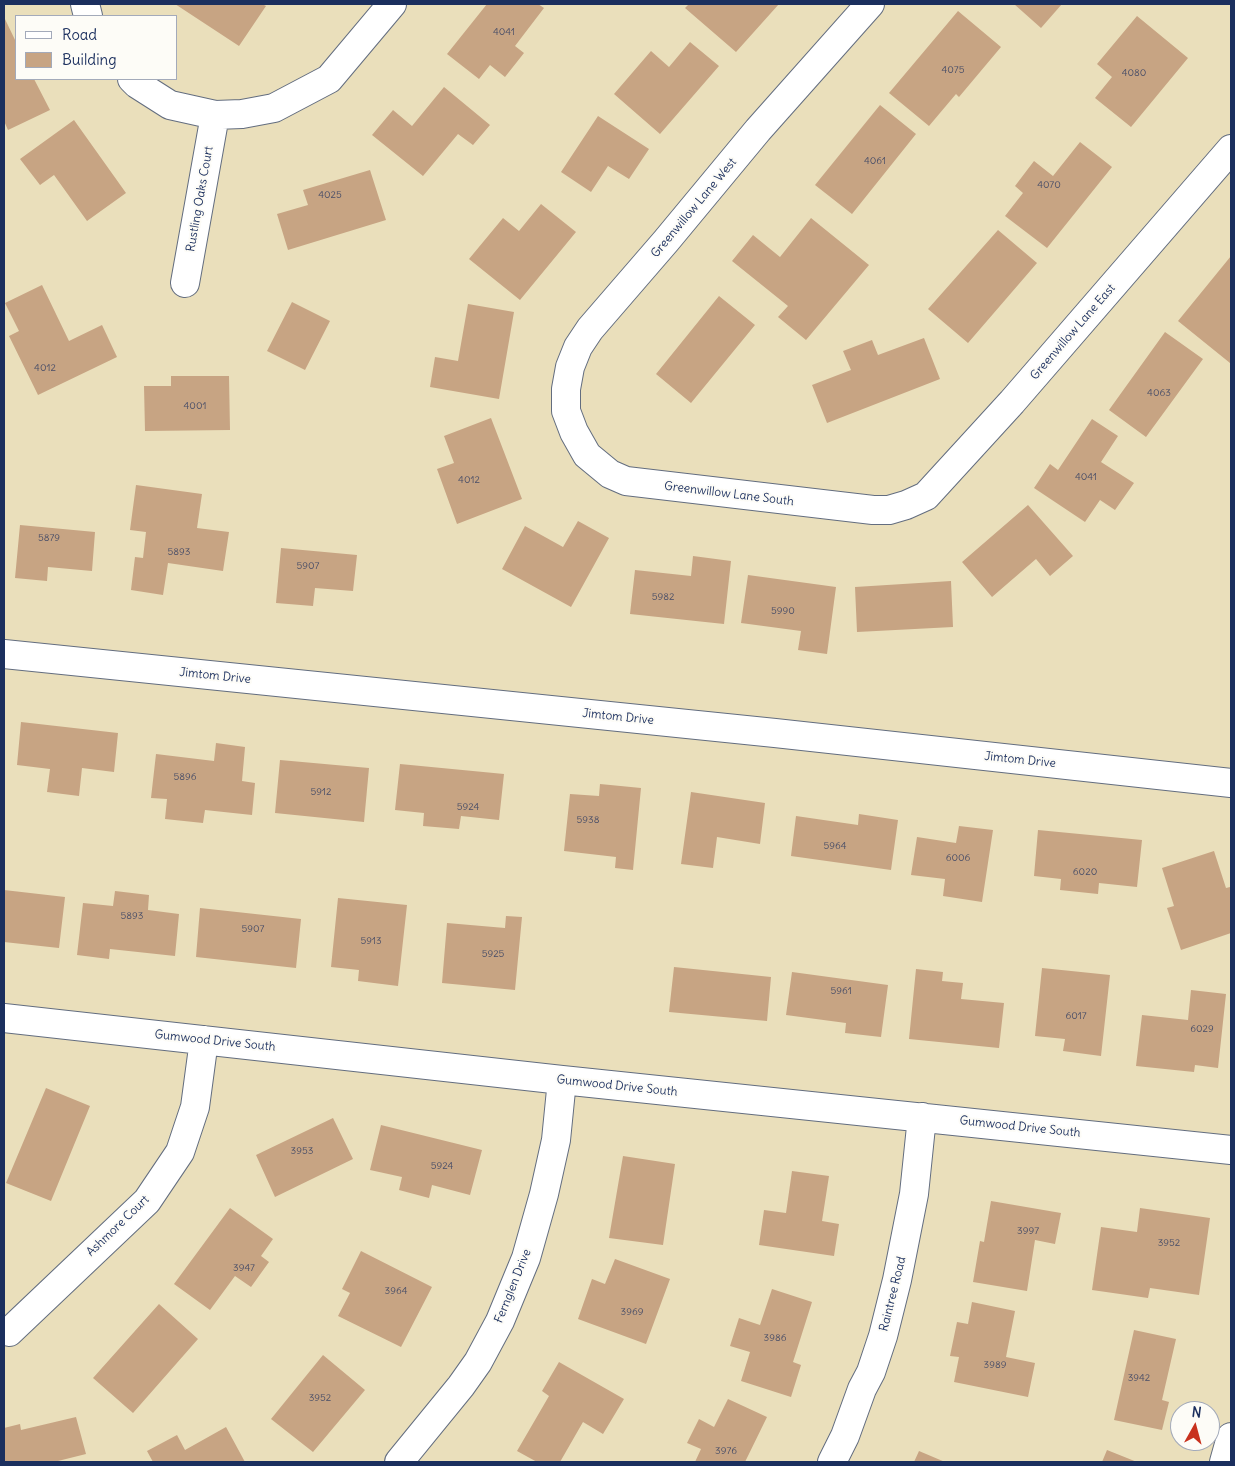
<!DOCTYPE html>
<html>
<head>
<meta charset="utf-8">
<style>
	body { margin:0 }
	#map { position:relative; width:1235px; height:1466px; overflow:hidden; background:#eadfbb; font-family:Delius,sans-serif }
	canvas { display:block }
	.frame { position:absolute; inset:0; border:5px solid #1b2f5e; pointer-events:none }
	.legend { position:absolute; left:15px; top:15px; width:162px; height:65px; box-sizing:border-box; background:#fdfcf7; border:1px solid #a3aaba; margin:0; padding:6px 9px; list-style:none; font-size:15px; color:#1b2f5e }
	.legend li { display:flex; align-items:center; gap:10px; height:25px }
	.legend b { width:25px; border:1px solid #a3aaba }
	.north { position:absolute; left:1170px; top:1401px; width:50px; height:50px; box-sizing:border-box; background:#fdfcf7; border:1px solid #a3aaba; border-radius:50%; rotate:7deg; font-size:14px; font-weight:700; line-height:20px; text-align:center; color:#1b2f5e }
	.north::after { content:''; display:block; margin:auto; width:18px; height:22px; background:#c8321e; clip-path:polygon(50% 0,100% 100%,50% 72%,0 100%) }
</style>
</head>
<body>
<div id="map">
<canvas width="1235" height="1466"></canvas>
<div class="frame"></div>
<ul class="legend">
<li><b style="height:6px;background:#fff"></b>Road</li>
<li><b style="height:14px;background:#c7a483"></b>Building</li>
</ul>
<div class="north">N</div>
</div>
<script>
const ctx = document.querySelector('canvas').getContext('2d');
ctx.lineJoin = 'round';
function fillPath(path, color) { ctx.fillStyle = color; ctx.fill(path, 'evenodd'); }
function stroke(path, color, width, dash) { ctx.strokeStyle = color; ctx.lineWidth = width; ctx.lineCap = dash ? 'butt' : 'round'; ctx.setLineDash(dash || []); ctx.stroke(path); }
function write(font, color, halo, rows, align = 'center') {
  ctx.font = font + ' Delius,sans-serif'; ctx.lineWidth = 4; ctx.setLineDash([]); ctx.textBaseline = 'middle'; ctx.strokeStyle = halo; ctx.fillStyle = color; for (const [text, x, y, turn = 0] of rows) {
    ctx.save(); ctx.translate(x, y); ctx.rotate((+turn || 0) * Math.PI / 180); ctx.textAlign = isNaN(turn) ? turn : align; if (halo) ctx.strokeText(text, 0, 0); ctx.fillText(text, 0, 0); ctx.restore();
  }
}
fillPath(new Path2D(`
	M175 4H262L266 6 239 46Z
	M487 4H538L544 8 515 46 524 53 505 77 490 65 479 79 447 54Z
	M689 4H779L736 52 685 8Z
	M1014 4H1062L1041 28Z
	M958 11 1001 47 959 97 956 94 929 126 889 93Z
	M1137 16 1188 58 1131 127 1095 98 1112 77 1097 64Z
	M4 17 16 42V79H34L50 110 8 130 4 121Z
	M690 42 719 66 660 134 614 94 651 51 669 67Z
	M444 87 490 125 473 145 458 134 423 176 372 135 393 110 412 126Z
	M880 105 916 134 852 214 815 185Z
	M598 116 649 149 629 179 608 166 591 192 561 172Z
	M74 120 126 193 87 221 54 175 40 185 20 159Z
	M1080 142 1112 167 1047 248 1005 216 1023 193 1015 186 1034 161 1053 176Z
	M370 170 386 220 288 250 277 214 308 205 303 190Z
	M541 204 576 232 520 300 469 259 503 218 519 231Z
	M811 218 869 265 806 340 778 317 788 306 732 261 753 235 780 257Z
	M998 230 1037 263 968 343 928 309Z
	M1231 256V361L1230 363 1178 321Z
	M42 285 69 341 102 325 117 357 38 395 9 336 19 331 5 303Z
	M719 296 755 325 691 403 656 374Z
	M292 302 330 321 305 370 267 351Z
	M468 304 514 312 499 399 430 387 435 357 458 361Z
	M1165 332 1203 359 1146 437 1109 410Z
	M924 338 940 379 827 423 812 385 851 370 843 351 872 340 878 355Z
	M171 376H229L230 430 145 431 144 386H171Z
	M491 418 522 499 457 524 437 469 454 463 444 436Z
	M1092 419 1118 436 1101 462 1134 483 1115 510 1100 500 1085 522 1034 488 1050 464 1058 470Z
	M136 485 202 494 197 528 229 532 223 571 168 563 163 595 131 590 135 557 143 558 146 532 130 530Z
	M1028 505 1073 556 1050 576 1036 559 992 597 962 562Z
	M578 521 609 538 571 607 502 569 525 526 563 547Z
	M20 525 95 532 92 571 48 567 47 581 15 578Z
	M281 548 357 555 353 591 315 588 313 606 276 603Z
	M693 556 731 561 724 624 630 614 635 570 691 576Z
	M748 575 836 587 827 654 798 650 801 631 741 623Z
	M951 581 953 627 857 632 855 587Z
	M21 722 118 733 114 772 82 768 79 796 47 792 50 769 17 765Z
	M216 743 245 747 242 781 255 783 252 815 205 810 203 823 165 819 167 799 151 798 156 754 214 761Z
	M280 760 369 768 364 822 275 813Z
	M400 764 504 774 499 820 461 816 459 829 423 826 424 813 395 810Z
	M600 784 641 788 633 870 615 868 616 857 564 851 570 794 599 796Z
	M691 792 765 803 760 844 717 837 713 868 681 864Z
	M859 814 898 820 891 870 791 856 796 816 858 825Z
	M959 826 993 830 982 902 943 896 945 879 911 875 917 837 956 843Z
	M1038 830 1142 840 1137 887 1099 883 1098 894 1060 890 1061 879 1034 876Z
	M1214 851 1226 888 1230 887 1231 891V933L1181 950 1167 908 1174 906 1162 868Z
	M4 890 65 897 59 948 4 942Z
	M115 891 149 895 148 910 179 914 175 956 110 949 109 959 77 955 83 903 113 906Z
	M338 898 407 905 398 986 358 981 359 970 331 967Z
	M200 908 301 919 296 968 196 957Z
	M506 916 522 917 515 990 442 983 447 923 505 928Z
	M674 967 771 977 767 1021 669 1012Z
	M1042 968 1110 975 1101 1056 1063 1051 1065 1039 1035 1036Z
	M916 969 943 972 942 981 963 983 961 999 1004 1003 999 1048 909 1039Z
	M792 972 888 985 881 1037 845 1033 846 1023 786 1015Z
	M1191 990 1226 994 1218 1068 1195 1065 1194 1072 1136 1066 1142 1015 1188 1020Z
	M46 1088 90 1106 51 1201 6 1183Z
	M333 1118 353 1159 275 1197 256 1155Z
	M381 1125 482 1150 470 1195 432 1185 429 1198 399 1190 402 1177 370 1170Z
	M623 1156 675 1164 663 1245 609 1238Z
	M792 1171 829 1176 822 1221 839 1224 834 1256 759 1245 764 1210 786 1213Z
	M991 1201 1061 1213 1055 1244 1035 1240 1027 1291 973 1282 980 1241 984 1242Z
	M230 1208 273 1239 261 1256 269 1262 251 1287 235 1276 210 1310 174 1284Z
	M1140 1208 1210 1218 1199 1295 1150 1288 1148 1298 1092 1290 1101 1227 1137 1232Z
	M361 1251 432 1287 401 1347 338 1316 350 1293 342 1289Z
	M615 1259 670 1279 646 1344 578 1319 592 1279 605 1284Z
	M772 1289 812 1302 793 1362 801 1365 791 1397 741 1381 750 1352 730 1346 739 1318 760 1325Z
	M972 1302 1015 1311 1006 1357 1035 1363 1028 1397 954 1382 959 1357 950 1356 957 1322 968 1324Z
	M159 1304 198 1339 133 1413 93 1378Z
	M1134 1330 1176 1339 1162 1400 1169 1402 1162 1430 1114 1420Z
	M323 1355 365 1390 313 1452 271 1419Z
	M559 1362 624 1399 603 1434 583 1422 560 1462H537L517 1451 549 1396 542 1391Z
	M728 1399 767 1417 745 1462H695L701 1449 687 1443 699 1419 714 1427Z
	M76 1417 86 1454 54 1462H4V1428L20 1424 21 1430Z
	M226 1427 245 1462H153L147 1451 177 1435 185 1450Z
	M1107 1450 1137 1462H1102Z
	M919 1451 945 1462H914Z`), '#c7a483');
const minor = new Path2D(`
	M85 4 88 16
	M870 4 758 130 666 241 590 329 578 347 570 367 566 389V411L574 432 587 455 610 474 626 481 873 510H889L906 505 926 496 1012 402 1231 149
	M132 79 137 84 170 105 215 115 242 114 274 108 329 79 392 4
	M185 283 215 115
	M4 654 775 733 1231 783
	M4 1018 562 1080 1231 1150
	M9 1332 147 1201 180 1152 195 1107 204 1040
	M399 1462 461 1386 478 1362 500 1321 526 1258 544 1194 556 1140 562 1080
	M832 1462 845 1436 862 1389 871 1372 883 1336 897 1280 914 1194 922 1117
	M1224 1462 1231 1437`);
stroke(minor, '#636d7f', 30);
stroke(minor, '#fff', 28);
write('10px', '#464c67', null, [
	["4041",504,32],
	["4075",953,70],
	["4080",1134,73],
	["4061",875,161],
	["4070",1049,185],
	["4025",330,195],
	["4012",45,368],
	["4063",1159,393],
	["4001",195,406],
	["4041",1086,477],
	["4012",469,480],
	["5879",49,538],
	["5893",179,552],
	["5907",308,566],
	["5982",663,597],
	["5990",783,611],
	["5896",185,777],
	["5912",321,792],
	["5924",468,807],
	["5938",588,820],
	["5964",835,846],
	["6006",958,858],
	["6020",1085,872],
	["5893",132,916],
	["5907",253,929],
	["5913",371,941],
	["5925",493,954],
	["5961",841,991],
	["6017",1076,1016],
	["6029",1202,1029],
	["3953",302,1151],
	["5924",442,1166],
	["3997",1028,1231],
	["3952",1169,1243],
	["3947",244,1268],
	["3964",396,1291],
	["3969",632,1312],
	["3986",775,1338],
	["3989",995,1365],
	["3942",1139,1378],
	["3952",320,1398],
	["3976",726,1451]
]);
write('12px', '#1b2f5e', '#fdfcf7', [
	["Rustling Oaks Court",200,199,-80],
	["Greenwillow Lane West",694,208,-50],
	["Greenwillow Lane East",1073,332,-49],
	["Greenwillow Lane South",729,494,7],
	["Jimtom Drive",215,676,6],
	["Jimtom Drive",618,717,6],
	["Jimtom Drive",1020,760,6],
	["Gumwood Drive South",215,1041,6],
	["Gumwood Drive South",617,1086,6],
	["Gumwood Drive South",1020,1127,6],
	["Ashmore Court",118,1226,-44],
	["Fernglen Drive",513,1286,-68],
	["Raintree Road",893,1294,-76]
]);
</script>
</body>
</html>
